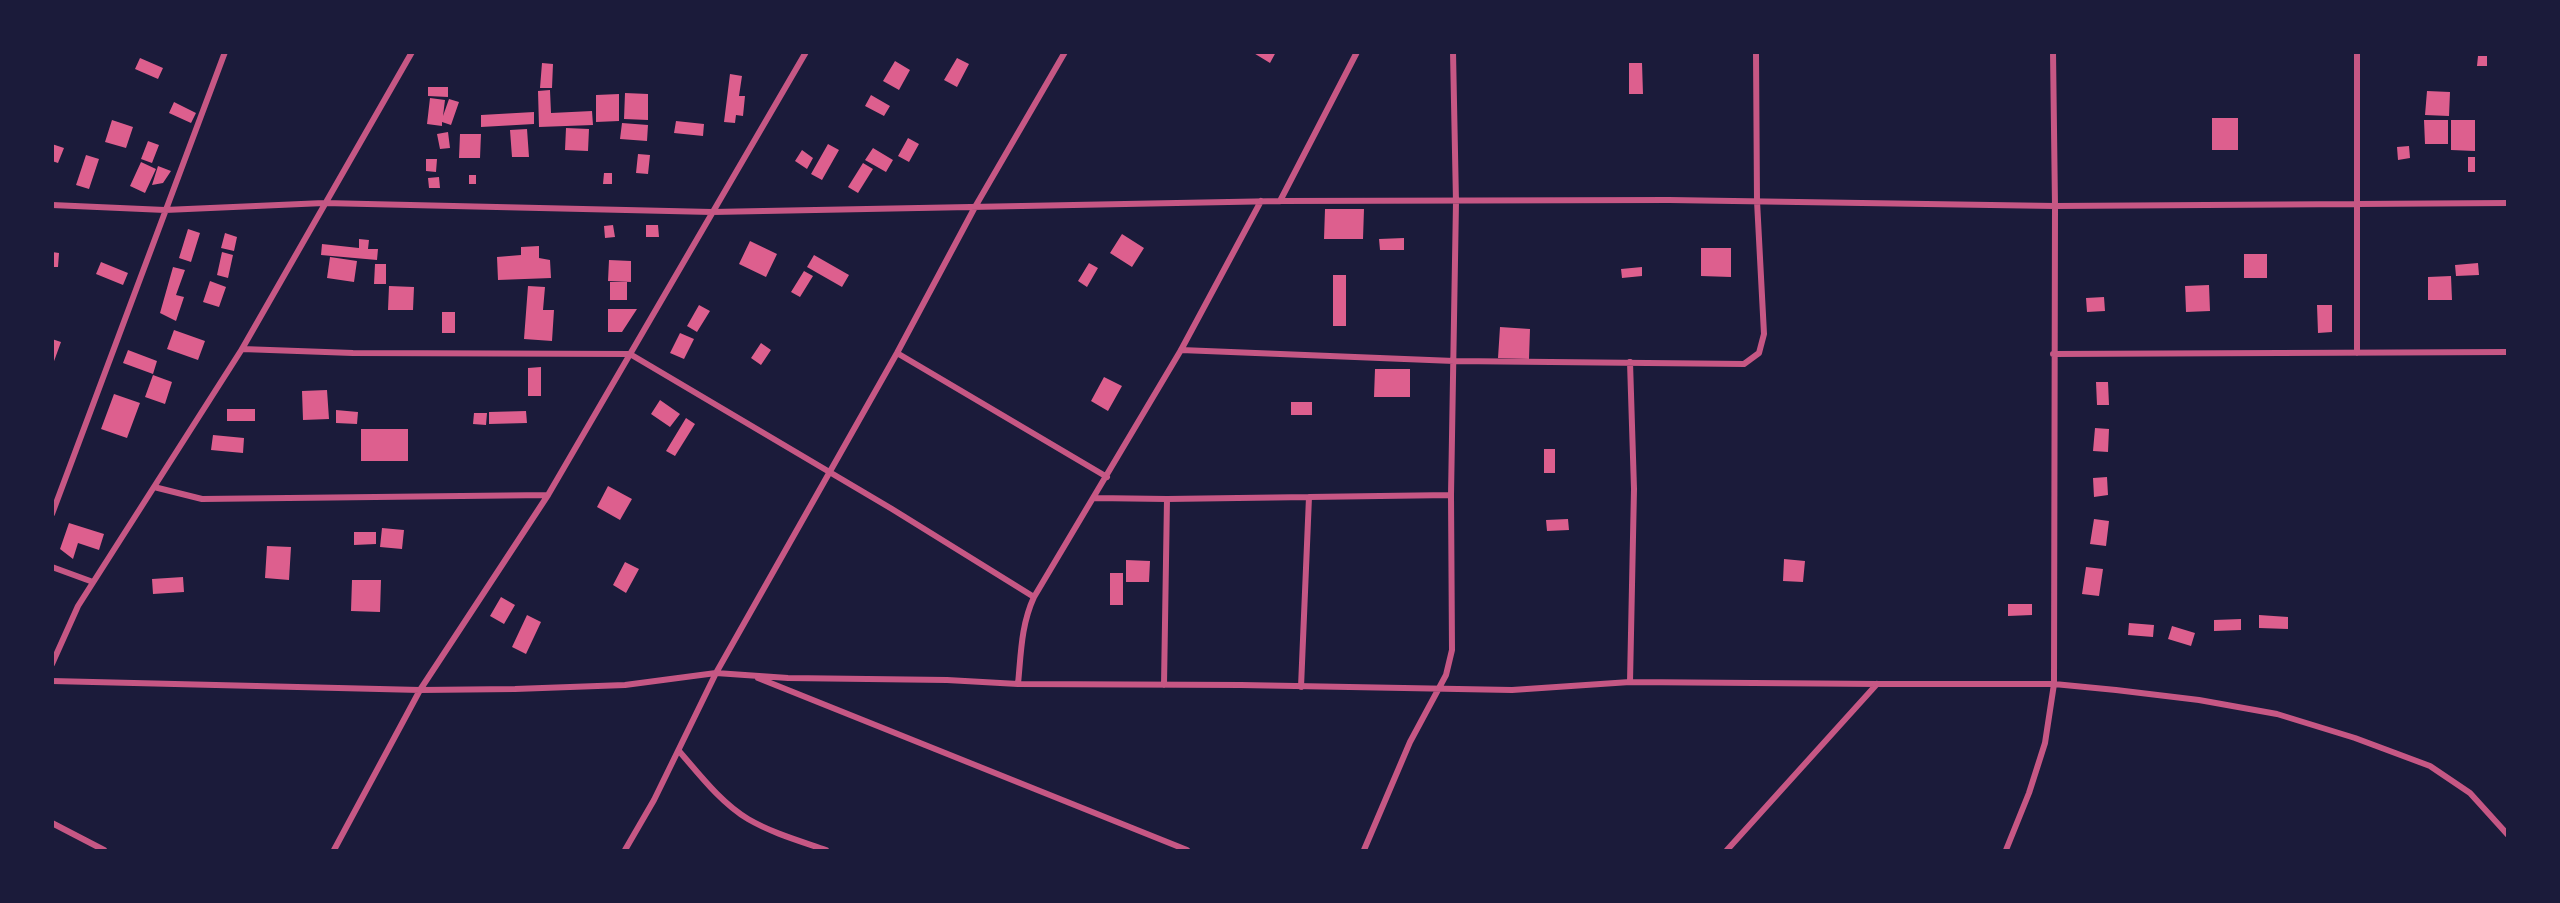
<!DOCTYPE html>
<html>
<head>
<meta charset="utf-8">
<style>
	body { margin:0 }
	#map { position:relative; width:2560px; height:903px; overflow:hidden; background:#1b1b3a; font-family:"Archivo Narrow",sans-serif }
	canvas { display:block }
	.frame { position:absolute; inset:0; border:54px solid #1b1b3a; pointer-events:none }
</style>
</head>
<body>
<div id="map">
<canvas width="2560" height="903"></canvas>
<div class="frame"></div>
</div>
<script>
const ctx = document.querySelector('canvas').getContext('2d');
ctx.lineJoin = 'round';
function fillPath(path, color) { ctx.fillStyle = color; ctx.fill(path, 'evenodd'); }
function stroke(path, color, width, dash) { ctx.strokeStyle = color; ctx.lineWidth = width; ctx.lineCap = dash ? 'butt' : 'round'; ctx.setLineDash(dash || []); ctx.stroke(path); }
fillPath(new Path2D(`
	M1252 52H1276L1270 63Z
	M2478 56H2487V66H2477Z
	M140 58 163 68 158 79 135 69Z
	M957 58 969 64 957 87 944 80Z
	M895 61 910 70 899 90 883 81Z
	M542 63 553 64 552 88H540Z
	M1629 63H1642L1643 94H1629Z
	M730 74 742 76 739 96H745L743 116 736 115 735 123 724 122Z
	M428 87H448V97L428 96Z
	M550 90 551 113 592 111 593 125 539 127 538 91Z
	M2427 91 2450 92 2449 116 2425 115Z
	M625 93 648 94V120L624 119Z
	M619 94V121L596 122V95Z
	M871 95 890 106 884 116 865 106Z
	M430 98 445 100 443 116 449 99 459 102 451 125 442 122V126L427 124Z
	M174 102 196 113 191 123 169 113Z
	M534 112V124L481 127V115Z
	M2212 118H2238V150H2212Z
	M112 120 133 127 126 148 105 142Z
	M2424 120H2448V144H2425Z
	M2451 120H2475V151L2451 150Z
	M676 121 704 124 703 136 674 133Z
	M622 123 648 125 647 141 620 139Z
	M566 128 589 129 588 151 565 150Z
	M527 129 529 157H512L510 130Z
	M448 132 450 148 440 149 437 134Z
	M460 134H481L480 158H459Z
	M908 138 919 144 909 162 898 156Z
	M148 141 159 145 152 163 141 159Z
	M52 144 64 148 58 163 52 161Z
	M828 144 839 150 822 180 811 174Z
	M2409 146 2410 158 2398 160 2397 147Z
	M873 148 893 160 886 172 865 160Z
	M802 150 813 158 807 169 795 161Z
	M638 154 650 155 648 174 636 173Z
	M86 155 99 159 89 189 76 185Z
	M2468 157H2475V172H2468Z
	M426 159H437L436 172 426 171Z
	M141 162 156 169 145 193 130 186Z
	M863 163 873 169 858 193 848 187Z
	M158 166 171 171 163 183 152 185Z
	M604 173H612V184H603Z
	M469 175H476V184H469Z
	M439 177 440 188H429L428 178Z
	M1325 209H1364L1363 239H1324Z
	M613 225 615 237 605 238 604 226Z
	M646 225H658L659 237H646Z
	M188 229 200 233 191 262 179 258Z
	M225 233 237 237 234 251 221 248Z
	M1122 234 1144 248 1132 267 1110 253Z
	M1404 238V250H1380L1379 239Z
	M359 239 369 240 368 249H378L377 260 321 255 322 244 359 248Z
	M750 241 777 254 766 277 739 264Z
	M539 246V258L550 260 551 278 498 280 497 257 521 255V247Z
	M1701 248H1731V277L1701 276Z
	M52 252 59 253 58 267H52Z
	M222 252 233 255 228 278 217 275Z
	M2244 254H2267V278H2244Z
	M814 255 849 275 842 287 807 267Z
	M330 257 357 261 354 282 327 278Z
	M609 260 631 261V282L608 281Z
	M101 262 128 273 123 285 96 274Z
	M1089 263 1098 268 1087 287 1078 281Z
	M2478 263 2479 275 2456 276 2455 265Z
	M375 264H386V284H374Z
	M173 267 185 270 176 295 184 297 176 321 160 313Z
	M1642 267V276L1622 278 1621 269Z
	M804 271 813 276 800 297 791 292Z
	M1333 275H1346V326H1333Z
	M2451 276 2452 300H2428V277Z
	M210 281 226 287 219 307 203 302Z
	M610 282H627V300H610Z
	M2209 285 2210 311 2186 312 2185 286Z
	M389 286 414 287 413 310H388Z
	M528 286 545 287 543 310H554L552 341 524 339Z
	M2104 297 2105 311 2087 312 2086 298Z
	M699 305 710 311 697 332 687 326Z
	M2317 305H2332V332L2318 333Z
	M608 309H637L622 332H608Z
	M442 312H455V333H442Z
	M1500 327 1530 329 1529 359 1498 358Z
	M174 330 205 341 198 360 167 349Z
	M680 333 694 339 684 359 670 353Z
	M52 339 61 342 53 364 52 363Z
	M761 343 771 350 761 365 751 358Z
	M128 350 157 361 153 374 123 363Z
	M541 367V396H528V368Z
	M1375 369H1410V397H1374Z
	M153 375 172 382 165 404 145 397Z
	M1104 377 1122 386 1108 411 1091 401Z
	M2096 382H2108L2109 405H2097Z
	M327 390 329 419 303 420 302 391Z
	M114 394 140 403 127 438 101 429Z
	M660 400 680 414 670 427 651 414Z
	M1291 402H1312V415H1291Z
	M227 409H255V421H227Z
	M336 410 358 412 357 424 336 423Z
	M526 411 527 423 489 424V412Z
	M474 413H487L486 425 473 424Z
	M686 418 695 424 675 456 666 451Z
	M2095 428 2109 429 2108 452 2093 451Z
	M361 429H408V461H361Z
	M213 435 244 438 243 453 211 450Z
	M1544 449H1555V473H1544Z
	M2107 477 2108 495 2094 497 2093 478Z
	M608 486 632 499 620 520 597 507Z
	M1568 519 1569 530 1547 531 1546 520Z
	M2094 519 2109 521 2106 546 2090 544Z
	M69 523 104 534 99 550 78 543 73 559 60 549Z
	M382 528 404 530 402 549 380 547Z
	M354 532H376V544L354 545Z
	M267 546 291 547 289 580 265 578Z
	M1784 559 1805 561 1803 582 1783 581Z
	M1126 560 1150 561 1149 582H1126Z
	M625 562 639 569 626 593 613 585Z
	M2086 567 2103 569 2099 596 2082 594Z
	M1110 573H1123V605H1110Z
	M183 577 184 592 153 594 152 579Z
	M352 580H381L380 612 351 611Z
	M501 597 515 605 504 624 490 616Z
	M2008 604H2032V615L2008 616Z
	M527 615 541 622 526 654 512 647Z
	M2259 615 2288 617V629L2259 628Z
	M2241 619V630L2214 631V620Z
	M2129 623 2154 625 2153 637 2128 635Z
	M2172 626 2195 633 2191 646 2168 639Z`), '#dd5f8e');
stroke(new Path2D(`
	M1065 52 975 207 897 353 716 673 788 678 947 680 1018 684 1241 685 1512 690 1630 682 1877 684H2054L2116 690 2199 700 2277 714 2355 738 2430 766 2470 793 2508 835
	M2357 52V353
	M1280 201 1357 52
	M52 205 165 210 324 203 712 212 1280 201 1669 200 2055 206 2508 203
	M242 349 353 353 630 354 892 509 1034 597
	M1181 350 1454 361 1744 364 1759 353 1764 334 1757 201 1756 52
	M897 353 1107 477
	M2053 354 2508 352
	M154 487 202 499 548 495
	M1094 498 1167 499 1451 495
	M52 514 225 52
	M52 567 93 582
	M52 664 78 606 242 349 412 52
	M758 678 1187 850
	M52 681 420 690 515 689 625 685 716 673
	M1630 682 1634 489 1630 362
	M1018 684C1021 654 1021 625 1034 597L1181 350 1261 201
	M1164 685 1167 499
	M1301 687 1309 497
	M679 751C699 774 721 803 748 819 772 833 800 841 826 850
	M52 823 104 850
	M334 850 420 690 548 495 806 52
	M625 850 654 800 716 673
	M1364 850 1410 742 1446 675 1452 650 1451 495 1456 202 1453 52
	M1727 850 1877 684
	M2006 850 2029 793 2045 743 2054 684 2055 206 2053 52`), '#c65784', 6);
</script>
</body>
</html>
